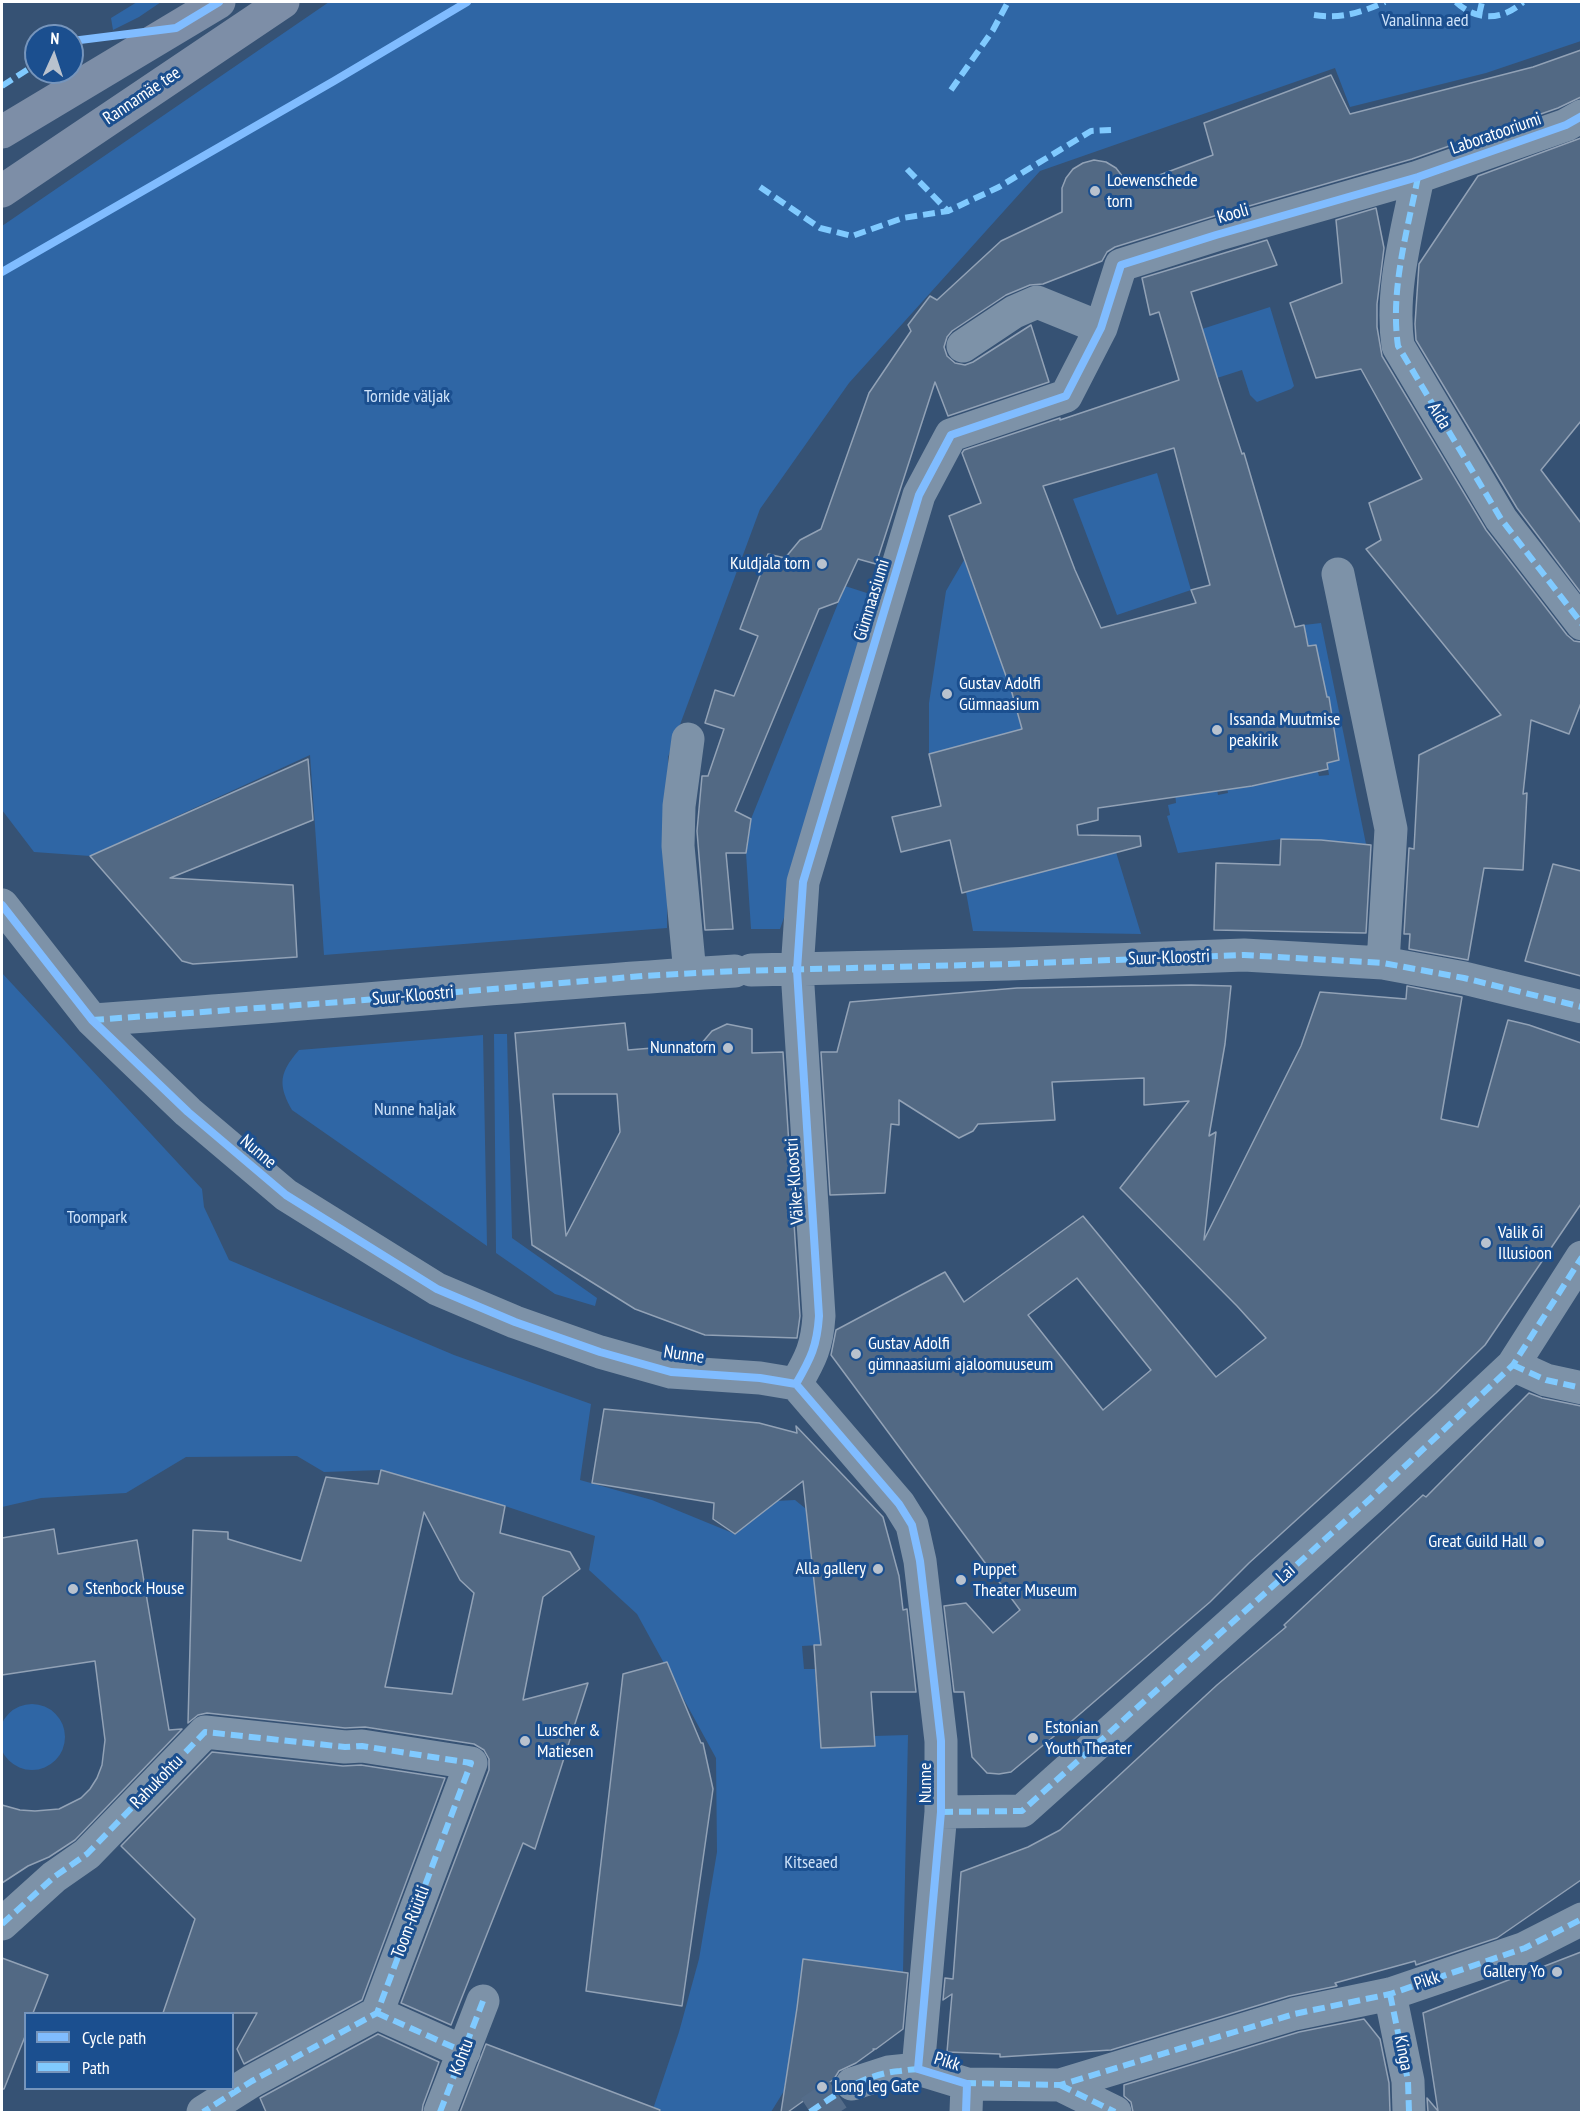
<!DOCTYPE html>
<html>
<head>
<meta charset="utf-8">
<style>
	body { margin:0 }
	#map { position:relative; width:1583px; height:2114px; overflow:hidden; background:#365274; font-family:"PT Sans Narrow",sans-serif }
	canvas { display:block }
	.frame { position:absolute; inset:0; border:3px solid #fff; pointer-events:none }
	.legend { position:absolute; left:24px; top:2012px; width:210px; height:78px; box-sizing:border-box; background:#1b4f8f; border:2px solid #7695bc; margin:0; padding:8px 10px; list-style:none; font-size:18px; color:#fff }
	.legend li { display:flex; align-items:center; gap:12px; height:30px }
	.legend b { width:30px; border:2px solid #7695bc }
	.north { position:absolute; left:24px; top:24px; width:60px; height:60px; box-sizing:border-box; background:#1b4f8f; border:2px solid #7695bc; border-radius:50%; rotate:3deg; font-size:16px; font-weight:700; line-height:24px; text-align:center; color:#fff }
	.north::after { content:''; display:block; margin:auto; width:21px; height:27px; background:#b9c2ce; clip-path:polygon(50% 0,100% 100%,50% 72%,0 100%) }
</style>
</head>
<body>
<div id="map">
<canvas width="1583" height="2114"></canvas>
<div class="frame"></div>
<ul class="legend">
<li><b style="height:8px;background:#80bcff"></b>Cycle path</li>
<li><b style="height:8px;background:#80caff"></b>Path</li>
</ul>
<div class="north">N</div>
</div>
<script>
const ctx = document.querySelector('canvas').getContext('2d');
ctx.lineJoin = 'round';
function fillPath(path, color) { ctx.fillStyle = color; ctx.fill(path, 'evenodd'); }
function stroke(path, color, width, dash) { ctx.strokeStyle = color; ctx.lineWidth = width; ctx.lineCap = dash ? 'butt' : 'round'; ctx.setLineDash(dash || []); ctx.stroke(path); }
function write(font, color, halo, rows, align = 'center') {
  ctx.font = font + ' "PT Sans Narrow",sans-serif'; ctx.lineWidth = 6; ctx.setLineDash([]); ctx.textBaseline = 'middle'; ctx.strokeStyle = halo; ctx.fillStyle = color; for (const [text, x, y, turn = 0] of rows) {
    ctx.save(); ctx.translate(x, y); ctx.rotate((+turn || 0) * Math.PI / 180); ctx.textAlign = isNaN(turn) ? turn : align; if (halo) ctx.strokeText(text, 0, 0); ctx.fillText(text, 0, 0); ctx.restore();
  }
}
fillPath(new Path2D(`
	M137 2H161L139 17 113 30 111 18Z
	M329 2H1581V41L1486 73 1350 107 1335 68 1040 171 849 383 760 509 668 757 667 928 324 955 310 755 90 856 34 852 2 810V226Z
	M1270 307 1294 386 1291 389 1257 402 1250 395 1242 370 1217 378 1202 329Z
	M1157 473 1191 590 1117 615 1073 499Z
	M964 560 1012 693 1022 729 929 754V703L946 591Z
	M845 586 873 595 786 912 780 929H751L746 853 751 819Z
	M1321 623 1366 844 1321 840 1281 839 1178 853 1167 816 1170 815 1168 805 1176 803 1175 792 1216 784 1218 795 1228 793 1226 782 1316 765 1319 776 1329 775 1327 763 1331 750 1304 625Z
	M1116 852 1141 934 973 931 966 892Z
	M2 973 202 1189 204 1207 229 1260 454 1355 591 1404 580 1480 652 1500 735 1534 757 1517V1502L795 1500 821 1521 810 1541 817 1602 837 1644 802 1646 804 1669H815L821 1748 875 1746 874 1736 908 1735 903 1972 803 1959 797 2010 784 2091 771 2112H652L679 2032 699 1959 717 1852 716 1758 637 1614 589 1570 595 1536 505 1506 381 1470 324 1472 297 1456 186 1457 126 1493 41 1498 2 1507Z
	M494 1034H507L512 1238 597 1298 595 1306 555 1294 496 1253Z
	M483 1035 487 1246 292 1110C277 1084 280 1072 299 1050Z
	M-1 1737a33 33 0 1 1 66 0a33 33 0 1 1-66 0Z`), '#2f66a5');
const building = new Path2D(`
	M1581 50V97L1558 108 1412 159 1211 217 1115 247 1107 252 1102 261 1043 284 1030 285 1006 295 952 331 947 337 944 347 947 356 955 363 965 365 973 362 1031 325 1049 382 948 416 935 382 876 564 858 559 838 602 819 609 735 811 751 819 746 853H726L733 929 705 930 697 831 702 776H708L724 729 705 723 715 690 734 696 758 636 740 629 768 554 785 558 800 540 821 529 869 393 911 331 908 325 930 296 937 300 1001 241 1062 212V188L1066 178 1073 169 1083 163 1094 160 1106 162 1116 168 1130 186 1213 155 1204 123 1331 75 1350 114 1533 67Z
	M1581 138V421L1541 470 1581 523V593L1517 508 1416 340 1415 324 1419 264 1478 176Z
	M1376 208 1384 248 1377 304V327L1382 356 1486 530 1567 635 1574 641 1581 642V703L1569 734 1531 720 1523 794 1527 793 1523 870 1484 868 1468 960 1409 949 1410 934H1404L1409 848 1414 849 1419 755 1501 715 1366 549 1381 540 1369 503 1422 479 1361 369 1316 378 1290 303 1342 283 1336 220Z
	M1267 240 1277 265 1191 292 1218 380 1242 454 1244 453 1295 627 1304 625 1308 646 1316 645 1327 697H1329L1339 760 1327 763 1328 769 1252 786 1098 808V820L1077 825 1078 835 1140 836 1141 846 962 893 950 840 901 852 892 817 941 806 929 754 1022 729 1012 693 949 516 981 503 962 453 964 450 1060 418V420L1179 380 1159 312 1150 315 1142 278ZM1174 448 1210 585 1191 590 1196 603 1101 628 1075 570 1043 486Z
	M308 759 313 820 170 878 293 885 297 957 193 964 182 961 90 856Z
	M1281 839 1321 840 1371 845 1366 933 1214 930 1216 863 1280 865Z
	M1553 864 1581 871V976L1525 961Z
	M1191 985 1231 986 1225 1044 1209 1136 1216 1132 1204 1240 1301 1046 1320 992 1406 999 1407 986 1462 997 1441 1119 1478 1127 1508 1020 1529 1025 1581 1043V1204L1485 1345 1436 1393 1249 1563 1210 1602 1059 1732 1011 1772 999 1774 987 1773 972 1757 964 1692H954L944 1606 966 1603 993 1633 1020 1610 831 1355 836 1330 945 1272 964 1302 1083 1216 1216 1377 1266 1338 1237 1306 1120 1188 1189 1101 1144 1105V1078L1052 1082 1055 1120 978 1124 973 1131 959 1138 899 1100V1125L891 1124 885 1193 830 1195 821 1052H837L850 1002 1017 988ZM1077 1278 1151 1370 1103 1410 1028 1315Z
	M625 1023 628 1050 701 1044 712 1031 727 1024 752 1029V1053L783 1052 800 1316 797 1338 705 1335 635 1309 532 1245 515 1033ZM553 1094H617L620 1132 566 1236Z
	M1529 1393 1542 1398 1581 1406V1880L1497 1938 1416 1965 1415 1961 1335 1983 1337 1986 1289 1996 1111 2050 1000 2057V2054L947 2052 952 1994 943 2000 945 1978 953 1979 961 1872 1028 1847 1060 1830 1217 1685 1286 1627 1284 1625 1423 1495 1426 1497Z
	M604 1409 759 1423 797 1433 796 1426 883 1517 899 1576 903 1610 907 1609 916 1692H871L875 1746 821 1748 814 1645H821L803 1481 735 1534 713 1519 714 1503 592 1483Z
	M381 1470 505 1506 500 1533 570 1552 580 1569 543 1597 523 1700 588 1683 535 1849 523 1843 451 2025 401 2003 489 1770V1759L484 1750 474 1744 365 1727 345 1728 207 1713 198 1715 188 1723 193 1530 228 1532V1539L301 1561 326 1477 378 1484ZM424 1512 460 1580 474 1593 452 1694 385 1687Z
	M54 1529 58 1554 137 1540 169 1730 182 1729 75 1840 49 1857 28 1866 2 1883V1805L20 1810 35 1811 59 1809 81 1798 90 1789 97 1778 102 1765 105 1740 95 1661 2 1675V1538Z
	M667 1662 701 1743H703L713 1789 682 2006 586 1991 623 1674Z
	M212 1752 343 1766 361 1765 445 1778 362 2000 244 2064 237 2049 257 2013H163L195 1919 121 1846Z
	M1581 1952V2112H1428L1427 2098 1438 2111 1423 2013Z
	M2 1958 48 1975 33 2013H26V2034L4 2089H2Z
	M803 1959 908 1973 903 2029 876 2049H873L874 2050 856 2063 839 2071 834 2079 788 2112H781L797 2008Z
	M1364 2019 1380 2039 1389 2083 1390 2112H1133L1131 2102 1124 2096V2085L1299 2032Z
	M378 2034 439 2062 423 2105 422 2112H266L260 2098Z
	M486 2044 660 2110 659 2112H460Z`);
fillPath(building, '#526984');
stroke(building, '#92a2b6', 1.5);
stroke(new Path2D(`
	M810 2112 852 2084`), '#546c89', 33, [33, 16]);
stroke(new Path2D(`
	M1418 177C1407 232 1390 290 1398 346L1501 519 1582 624
	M963 346 1014 312 1037 302 1101 328
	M1338 574 1391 829 1383 963
	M688 739 679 806 678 846 690 974
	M2 905 92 1020 188 1112 286 1195 437 1289 515 1322 600 1352 671 1372 760 1378 796 1384 899 1504 912 1525 920 1561 941 1741V1812L918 2069
	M751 970 1008 964 1244 955 1383 963 1464 978 1582 1007
	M92 1020C306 1005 520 985 735 971
	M1513 1365 1546 1380 1582 1388
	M796 1384C811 1358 817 1346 819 1316L797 970 803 882 919 495 951 435 1066 396 1101 328 1121 265 1216 235 1418 177 1566 125 1582 116
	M941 1812 1022 1811 1371 1498 1513 1365 1582 1257
	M2 1924 54 1877 87 1854 205 1732 345 1747 362 1746 471 1763 377 2013 252 2081 203 2112
	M1390 1994 1408 2081 1409 2112
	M377 2013 464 2052
	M852 2084 889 2072 918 2069 967 2084 1060 2085 1294 2014 1390 1994 1525 1948 1582 1919
	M1060 2085 1115 2112
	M440 2112 483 2001
	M966 2112 967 2084`), '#7d92a8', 33);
stroke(new Path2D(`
	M2 132 219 2
	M2 191 283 2`), '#7d8ea7', 33);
stroke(new Path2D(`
	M1456 2C1476 21 1502 21 1523 2
	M1314 15C1341 19 1360 13 1385 2
	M1479 15 1482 2
	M2 86 36 64
	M951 90 993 30 1008 2
	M907 169 948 211
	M1418 177C1407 232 1390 290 1398 346L1501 519 1582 624
	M760 187 820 228 852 236 903 218 948 211 999 187 1091 131 1111 130
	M92 1020 341 1002 643 976 735 971 1008 964 1244 955 1383 963 1464 978 1582 1007
	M1513 1365 1546 1380 1582 1388
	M941 1812 1022 1811 1371 1498 1513 1365 1582 1257
	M2 1924 54 1877 87 1854 205 1732 345 1747 362 1746 471 1763 377 2013 252 2081 203 2112
	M1390 1994 1408 2081 1409 2112
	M377 2013 464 2052
	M964 2083 1060 2085 1294 2014 1390 1994 1525 1948 1582 1919
	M1060 2085 1115 2112
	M440 2112 483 2001
	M810 2112C838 2093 865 2074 900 2071 908 2070 916 2068 924 2070`), '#80caff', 6, [12, 6]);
stroke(new Path2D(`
	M72 41 176 28 219 2
	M2 272 334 81 467 2
	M2 905 92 1020 188 1112 286 1195 437 1289 515 1322 600 1352 671 1372 760 1378 796 1384 899 1504 912 1525 920 1561 941 1741V1812L918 2069 967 2084 966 2112
	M796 1384C811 1358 817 1346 819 1316L797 970 803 882 919 495 951 435 1066 396 1101 328 1121 265 1216 235 1418 177 1566 125 1582 116`), '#80bcff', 8);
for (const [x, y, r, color] of [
	[1095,191,6,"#b9c2ce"],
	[822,564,6,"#b9c2ce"],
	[947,694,6,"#b9c2ce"],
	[1217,730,6,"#b9c2ce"],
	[728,1048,6,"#b9c2ce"],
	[1486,1243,6,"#b9c2ce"],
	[856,1354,6,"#b9c2ce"],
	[1539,1542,6,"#b9c2ce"],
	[878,1569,6,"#b9c2ce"],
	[961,1580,6,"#b9c2ce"],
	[73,1589,6,"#b9c2ce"],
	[1033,1738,6,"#b9c2ce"],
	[525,1741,6,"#b9c2ce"],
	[1557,1972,6,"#b9c2ce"],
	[822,2087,6,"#b9c2ce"]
]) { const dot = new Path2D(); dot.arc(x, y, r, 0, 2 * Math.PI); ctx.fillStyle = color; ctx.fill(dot); stroke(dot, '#1b4f8f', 2); }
write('18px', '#cfe3fa', '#1b4f8f', [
	["Vanalinna aed",1425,21],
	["Tornide väljak",407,397],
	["Nunne haljak",415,1110],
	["Toompark",97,1218],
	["Kitseaed",811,1863]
]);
write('18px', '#fff', '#1b4f8f', [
	["Rannamäe tee",142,96,-34],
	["Laboratooriumi",1496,134,-19],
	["Kooli",1233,214,-16],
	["Aida",1439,416,59],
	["Gümnaasiumi",872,600,-73],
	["Suur-Kloostri",1169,958,-2],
	["Suur-Kloostri",413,996,-5],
	["Nunne",258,1152,40],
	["Väike-Kloostri",795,1181,-94],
	["Nunne",684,1355,8],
	["Lai",1286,1574,-42],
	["Rahukohtu",157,1782,-46],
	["Nunne",926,1783,-90],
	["Toom-Rüütli",411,1922,-69],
	["Pikk",1427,1981,-19],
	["Kinga",1403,2053,79],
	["Kohtu",462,2057,-69],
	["Pikk",947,2062,17]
]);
write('18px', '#fff', '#1b4f8f', [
	["Loewenschede",1107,181],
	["torn",1107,202],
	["Kuldjala torn",810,564,"right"],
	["Gustav Adolfi",959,684],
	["Gümnaasium",959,705],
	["Issanda Muutmise",1229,720],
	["peakirik",1229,741],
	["Nunnatorn",716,1048,"right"],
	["Valik õi",1498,1233],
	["Illusioon",1498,1254],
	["Gustav Adolfi",868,1344],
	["gümnaasiumi ajaloomuuseum",868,1365],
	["Great Guild Hall",1527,1542,"right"],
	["Alla gallery",866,1569,"right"],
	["Puppet",973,1570],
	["Theater Museum",973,1591],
	["Stenbock House",85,1589],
	["Estonian",1045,1728],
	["Youth Theater",1045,1749],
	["Luscher &",537,1731],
	["Matiesen",537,1752],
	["Gallery Yo",1545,1972,"right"],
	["Long leg Gate",834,2087]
], 'left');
</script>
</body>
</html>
